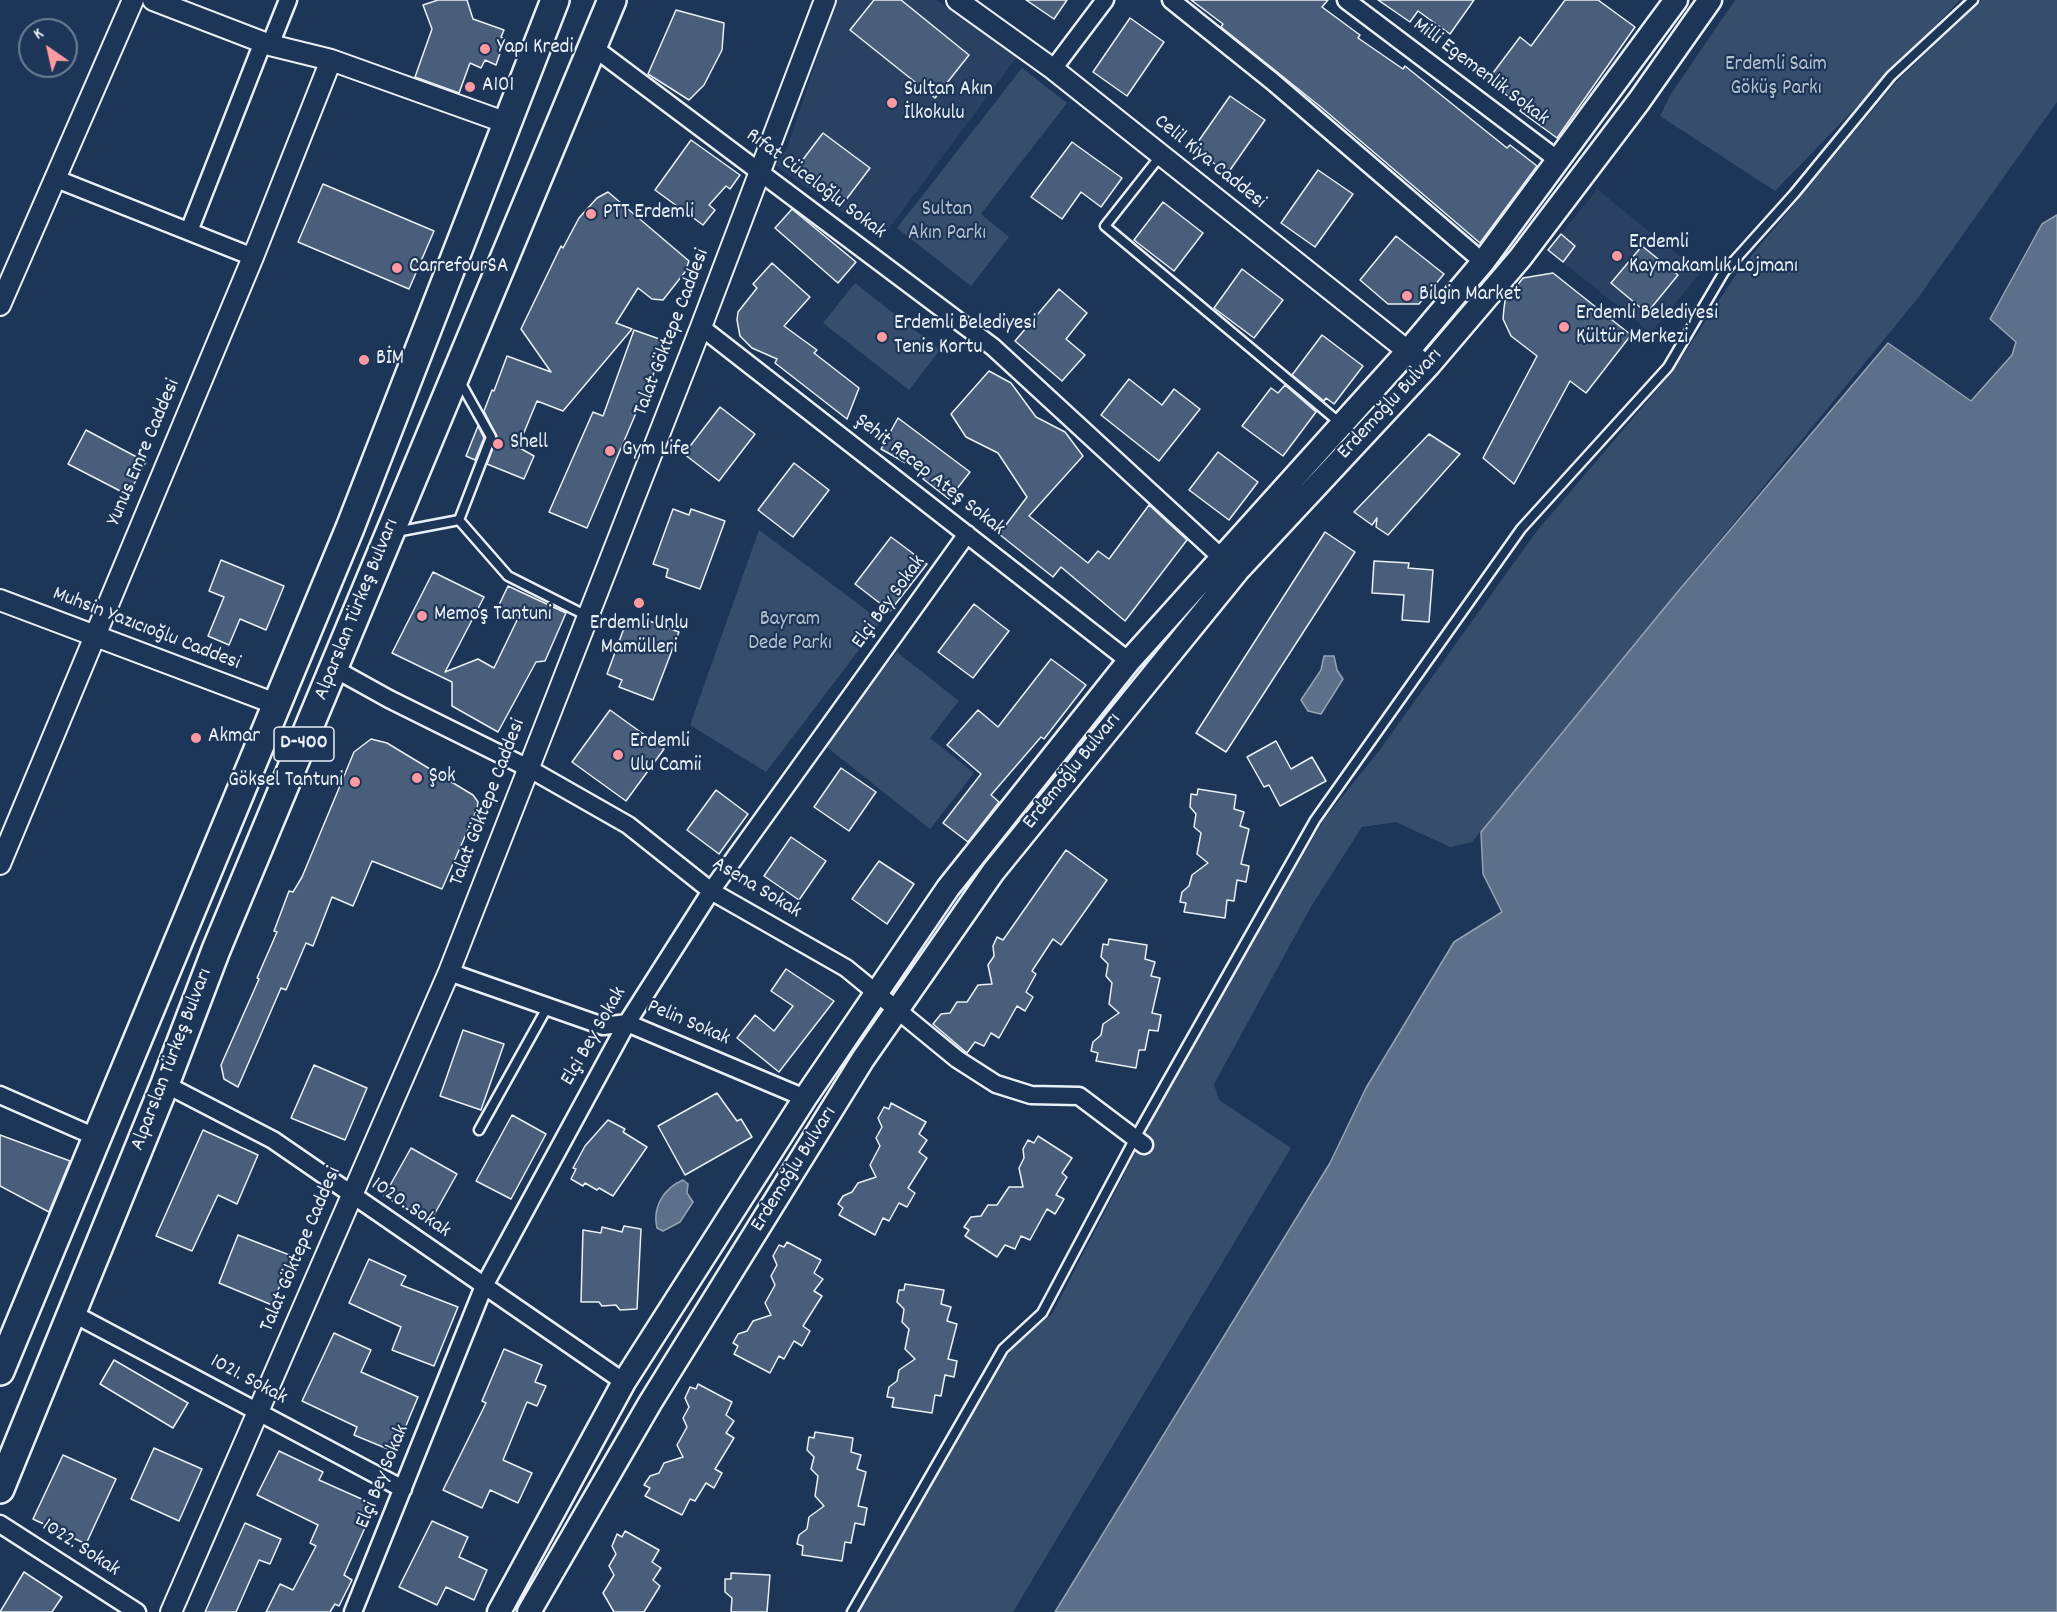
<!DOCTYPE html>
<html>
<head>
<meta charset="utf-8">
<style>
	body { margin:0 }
	#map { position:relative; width:2057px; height:1612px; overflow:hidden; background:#1d3557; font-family:Dekko,sans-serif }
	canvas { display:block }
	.north { position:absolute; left:18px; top:18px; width:60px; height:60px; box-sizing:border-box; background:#1d3557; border:2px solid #6e8097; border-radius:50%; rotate:326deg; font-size:16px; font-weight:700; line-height:24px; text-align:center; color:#e8f1f8 }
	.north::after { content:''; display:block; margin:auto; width:21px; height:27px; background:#ff9aa2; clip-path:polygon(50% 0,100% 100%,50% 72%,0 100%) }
</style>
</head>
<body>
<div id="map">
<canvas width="2057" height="1612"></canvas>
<div class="north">K</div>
</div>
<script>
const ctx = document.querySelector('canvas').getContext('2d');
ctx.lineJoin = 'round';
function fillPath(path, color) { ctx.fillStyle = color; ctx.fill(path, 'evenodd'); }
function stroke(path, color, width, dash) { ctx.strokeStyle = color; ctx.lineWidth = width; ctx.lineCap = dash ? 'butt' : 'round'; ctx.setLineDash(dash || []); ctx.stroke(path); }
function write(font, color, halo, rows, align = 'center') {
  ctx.font = font + ' Dekko,sans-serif'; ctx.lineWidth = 4.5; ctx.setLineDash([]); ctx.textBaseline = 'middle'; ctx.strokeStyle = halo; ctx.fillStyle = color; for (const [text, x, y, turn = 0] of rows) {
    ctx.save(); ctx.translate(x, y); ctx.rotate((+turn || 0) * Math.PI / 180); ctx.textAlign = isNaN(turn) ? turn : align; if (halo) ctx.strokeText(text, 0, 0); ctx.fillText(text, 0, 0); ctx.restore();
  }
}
fillPath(new Path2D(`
	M836 0H936L1017 57 881 239 775 165 787 149Z
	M1597 189 1700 273 1651 333 1548 250Z`), '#2a4162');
fillPath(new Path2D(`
	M1735 0H1960L1775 191 1660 116 1671 94Z
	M1982 0H2057V102L1918 298 1472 842 1450 847 1396 822 1362 827 1312 905 1214 1084 1219 1100 1291 1148 1013 1612H858L1013 1346 1052 1314 1163 1099 1324 819 1379 751 1536 532 1673 371 1737 273 1896 82Z
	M1022 68 1067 103 981 214 1009 237 971 286 897 228Z
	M855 283 940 350 909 390 823 323Z
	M759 530 881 621 766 772 690 725Z
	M897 652 959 701 930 738 974 773 930 829 823 744Z`), '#374d6c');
const water = new Path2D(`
	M2057 215V1612H1055L1330 1163 1366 1088 1454 942 1502 912 1483 874 1481 832 1675 595 1888 343 1971 401 2012 355 2016 342 1990 319 2042 224Z
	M1324 656H1334L1337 670 1343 679 1321 714 1308 711 1301 700 1321 670Z
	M683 1180 688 1184 687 1193 693 1202 680 1222 663 1231 657 1228C652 1207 664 1188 683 1180Z`);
fillPath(water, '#5d7089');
stroke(water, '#95a4b5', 1.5);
const building = new Path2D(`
	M438 0H467L473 19 504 30 501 37 505 39 496 65 485 60 481 68 470 63 459 93 415 77 432 29 423 5Z
	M874 0H901L969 55 935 98 850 30Z
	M1026 0H1067L1054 19Z
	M1191 0H1328L1322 7 1360 35 1358 38 1403 69 1405 66 1507 148 1510 145 1537 166 1480 243 1322 108 1221 27 1223 24Z
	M1378 0H1474L1450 34 1418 11 1410 22Z
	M1565 0H1598L1635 27 1557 138 1520 111 1523 107 1487 81 1520 37 1531 46Z
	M676 10 724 23 722 50 704 85 689 100 648 74Z
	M1130 18 1164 42 1127 96 1093 72Z
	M1230 96 1265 120 1228 173 1193 149Z
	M823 133 870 168 845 201 798 166Z
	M691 140 740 175 730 189 726 186 709 205 715 210 703 225 655 190Z
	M1072 142 1122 178 1101 207 1081 192 1062 219 1031 197Z
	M1318 170 1353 194 1315 247 1281 223Z
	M323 184 434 231 409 289 298 242Z
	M608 192 689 261 685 272 663 300 652 299 638 288 616 323 632 329 563 411 537 401 518 447 534 456 524 479 487 464 497 437 484 411 492 390 494 391 507 356 551 372 521 329 561 246 563 248 579 218 597 198Z
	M1163 202 1203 233 1174 271 1134 240Z
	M792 209 856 262 838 283 775 228Z
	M1561 234 1575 246 1563 262 1548 250Z
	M1396 236 1444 274 1419 304H1388L1360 280Z
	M1642 246 1678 275 1647 313 1611 283Z
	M772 263 810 297 784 326 817 350 814 353 859 388 847 419 775 363 777 359 752 348 740 336 737 320 738 312 757 288 753 284Z
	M1242 269 1283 300 1254 338 1214 308Z
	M1553 273 1631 335 1586 393 1570 381 1514 484 1483 458 1537 356 1511 336 1503 319 1504 308 1505 301 1523 278Z
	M1059 289 1087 313 1066 339 1085 355 1062 381 1015 341Z
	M634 330 665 341 642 407 639 406 587 528 549 512 593 412 603 416Z
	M1322 335 1363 366 1334 404 1326 398 1324 401 1292 375Z
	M989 371 1011 383 1036 417 1065 432 1083 456 1029 516 1088 563 1098 551 1109 559 1149 505 1187 540 1125 621 1061 567 1053 577 999 534 1027 497 998 453 966 437 951 414Z
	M1129 379 1162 405 1174 389 1200 409 1159 461 1101 415Z
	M1285 385 1316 412 1283 456 1242 426 1271 388 1278 393Z
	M720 407 755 434 719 481 684 454Z
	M898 418 970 472 949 499 923 479 927 475 881 449Z
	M478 426 484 438 475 460 466 456Z
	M86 430 146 462 128 495 68 464Z
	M1429 434 1460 454 1388 535 1376 527 1377 518 1372 525 1354 512Z
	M1218 452 1258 482 1229 520 1189 490Z
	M794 463 829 490 793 537 758 510Z
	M673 509 689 515 691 509 725 521 700 589 666 577 668 569 653 564Z
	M1325 532 1355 552 1226 752 1196 733Z
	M891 537 927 564 890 611 855 584Z
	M221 560 284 586 266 630 240 619 229 645 208 636 224 597 209 591Z
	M1374 561 1409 563 1408 568 1433 570 1429 622 1402 620 1404 595 1372 593Z
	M433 572 484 597 445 672 478 659 494 668 519 616 498 607 508 586 566 613 545 661 536 662 498 732 452 706V682L392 653Z
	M974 604 1009 631 973 678 938 652Z
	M644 619 679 632 653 700 619 687 622 680 607 674 627 620 642 626Z
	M1051 659 1086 685 1044 739 1041 737 991 795 999 802 968 842 943 823 981 774 947 745 978 710 998 727Z
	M610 710 664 749 626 801 572 762Z
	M371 739 387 743 473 795 478 802 477 809 442 889 372 861 353 906 332 897 313 946 306 943 286 990 281 988 238 1087 224 1079 221 1065 259 979 257 978 277 932 274 931 289 891 293 892 302 877 354 752Z
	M1276 741 1291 769 1312 757 1326 781 1280 806 1269 785 1264 787 1247 757Z
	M841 768 876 792 849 831 814 807Z
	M1198 789 1236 795 1234 809 1244 812 1240 826 1249 829 1241 864 1249 866 1246 882 1237 880 1234 901 1227 900 1225 918 1184 912 1186 903 1180 902 1182 892 1189 886 1192 875 1208 863 1197 854 1201 833 1194 827 1196 814 1190 807 1191 794 1197 795Z
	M716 790 748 814 719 854 687 830Z
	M791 837 826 861 799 900 764 876Z
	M1066 850 1107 880 1061 945 1053 939 1032 971 1036 974 1026 992 1033 997 1025 1011 1017 1006 999 1038 991 1033 984 1046 975 1042 967 1053 933 1024 941 1014 950 1013 957 1002H967L978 985 992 984 988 965 994 956 993 946 997 937 1003 940Z
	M879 861 914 884 887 924 852 899Z
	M1109 939 1147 945 1145 959 1155 962 1151 976 1160 978 1152 1013 1161 1015 1158 1031 1149 1030 1145 1050H1139L1136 1068 1096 1061 1098 1053 1091 1051 1093 1042 1101 1035 1103 1024 1119 1013 1109 1004 1112 983 1106 976 1108 964 1101 957 1103 944 1108 945Z
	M786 969 834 1001 779 1072 737 1038 755 1015 774 1031 793 1006 771 991Z
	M463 1030 504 1044 481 1110 440 1096Z
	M314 1065 367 1088 345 1140 291 1118Z
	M717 1093 737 1121 741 1119 752 1137 685 1175 658 1126Z
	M891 1103 926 1122 919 1134 927 1140 919 1152 927 1158 908 1188 915 1193 907 1207 899 1203 889 1221 883 1218 875 1235 839 1215 843 1208 838 1204 843 1196 852 1192 858 1183 876 1177 870 1165 880 1146 876 1138 882 1127 878 1118 884 1107 889 1109Z
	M512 1115 546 1134 511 1199 476 1181Z
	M608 1120 625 1129 623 1132 647 1147 613 1196 599 1188 597 1190 585 1183 583 1186 571 1179 576 1169 573 1168 585 1146Z
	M203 1130 258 1155 237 1204 218 1195 192 1251 156 1236Z
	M0 1135 70 1161 49 1212 0 1186Z
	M1038 1136 1072 1158 1062 1173 1067 1177 1056 1195 1064 1199 1055 1214 1047 1209 1030 1240 1021 1236 1015 1249 1005 1245 997 1257 965 1236 969 1230 964 1227 971 1217 981 1216 988 1205H997L1009 1187H1023L1019 1168 1024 1158 1023 1149 1028 1140 1034 1143Z
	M411 1148 457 1174 430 1222 384 1196Z
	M624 1226 641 1229 637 1309 620 1310 616 1305 602 1306 599 1302H581L583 1230 601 1233 602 1227 622 1232Z
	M238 1235 292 1256 272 1305 219 1283Z
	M787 1242 821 1260 814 1273 823 1279 814 1291 822 1296 803 1326 810 1331 802 1346 794 1341 784 1359 779 1356 770 1373 734 1354 738 1346 733 1343 738 1334 747 1331 753 1321 771 1315 765 1303 775 1285 771 1276 777 1265 773 1256 779 1245 784 1247Z
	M369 1259 406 1276 401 1285 458 1307 434 1366 392 1350 401 1327 349 1303Z
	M905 1284 944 1290 941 1304 951 1307 947 1321 957 1324 948 1359 957 1361 954 1377 945 1375 941 1396 935 1395 932 1413 892 1407 894 1398 887 1397 889 1387 897 1381 899 1370 915 1359 905 1349 909 1329 902 1322 904 1309 897 1302 899 1290H904Z
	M334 1333 371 1350 361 1372 418 1397 395 1452 354 1435 357 1427 302 1401Z
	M504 1349 542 1365 535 1382 546 1386 537 1406 527 1402 503 1460 532 1473 518 1503 490 1490 482 1508 443 1490 486 1403 482 1401Z
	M114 1360 188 1403 173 1428 100 1384Z
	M698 1384 732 1402 726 1415 734 1421 726 1433 734 1438 715 1469 722 1473 714 1488 706 1483 695 1501 690 1499 682 1515 645 1496 650 1488 644 1485 650 1476 659 1473 664 1463 683 1457 677 1445 687 1427 683 1418 689 1407 685 1398 690 1387 696 1389Z
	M815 1432 853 1438 851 1452 861 1455 857 1469 866 1472 858 1506 867 1508 864 1525 855 1523 851 1543 845 1542 842 1561 802 1555 803 1546 797 1544 799 1535 807 1529 809 1517 824 1506 815 1496 818 1476 811 1469 814 1457 807 1450 809 1437 814 1438Z
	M154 1448 202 1469 179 1521 131 1499Z
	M279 1451 323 1472 319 1480 375 1505 344 1575 352 1580 339 1606 335 1604 330 1612H266L280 1584 293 1590 316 1546 310 1543 318 1525 257 1495Z
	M63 1455 116 1479 86 1544 33 1519Z
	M432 1521 468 1537 459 1557 487 1570 474 1600 446 1587 437 1605 399 1587Z
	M245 1523 281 1539 270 1564 259 1560 236 1612H205Z
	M625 1531 659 1550 652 1562 661 1568 653 1580 660 1586 644 1612H614L603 1593 614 1575 609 1566 616 1554 612 1546 617 1534 622 1537Z
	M24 1572 62 1597 52 1612H0Z
	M731 1573 770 1575 767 1612H731L732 1598 725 1592V1579H731Z`);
fillPath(building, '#495e7a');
stroke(building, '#e8f1f8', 1.5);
const service = new Path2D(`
	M1161 155 1105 226 1340 423
	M459 520 508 576 587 616
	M396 532 459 520 491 437 459 380
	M479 1130 548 1006
	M852 1612 1003 1349 1042 1313 1135 1138 1315 820 1521 529 1668 367 1724 272 1794 194 1891 76 1973 0`);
const minor = new Path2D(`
	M1171 0 1272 81 1483 262
	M1346 0 1558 160
	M270 45 288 0
	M593 47 993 347 1221 557
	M1053 69 1105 0
	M54 178 253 257
	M189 231 263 42
	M701 327 1129 661
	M335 669 389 699 528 768 628 825 711 891 846 968 957 1059 996 1084 1031 1095 1079 1096 1144 1145
	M449 972 603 1026 627 1023 805 1098
	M165 1084 273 1140 624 1382
	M0 1095 98 1138
	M72 1313 403 1489
	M0 1524 137 1612
	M353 1612 484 1286 627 1023 711 891 967 534`);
const tertiary = new Path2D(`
	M153 0 270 45 331 60 507 123
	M957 0 1053 69 1419 360
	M0 305 133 0
	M0 600 276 704
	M0 864 253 257 331 60
	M171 1612 449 972 701 327 825 0`);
const secondary = new Path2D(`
	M499 1612 624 1382 805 1098 948 888 1129 661 1407 352 1483 262 1676 0
	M529 1612 650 1403 863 1059 993 872 1238 570 1428 366 1520 258 1639 101 1710 0`);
const trunk = new Path2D(`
	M0 1371 350 528 555 0
	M0 1489 165 1084 216 950 612 0`);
stroke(service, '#e8f1f8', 13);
stroke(minor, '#e8f1f8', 21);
stroke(tertiary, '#e8f1f8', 24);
stroke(secondary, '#e8f1f8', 27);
stroke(trunk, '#e8f1f8', 32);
stroke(service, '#1d3557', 8);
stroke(minor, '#1d3557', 16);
stroke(tertiary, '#1d3557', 20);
stroke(secondary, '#1d3557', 22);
stroke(trunk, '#1d3557', 27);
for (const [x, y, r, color] of [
	[485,49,6,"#ff9aa2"],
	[470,87,6,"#ff9aa2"],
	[892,103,6,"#ff9aa2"],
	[591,214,6,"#ff9aa2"],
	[1617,256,6,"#ff9aa2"],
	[397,268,6,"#ff9aa2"],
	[1407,296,6,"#ff9aa2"],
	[1564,327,6,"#ff9aa2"],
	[882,337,6,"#ff9aa2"],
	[364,360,6,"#ff9aa2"],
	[498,444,6,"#ff9aa2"],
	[610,451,6,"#ff9aa2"],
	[639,603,6,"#ff9aa2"],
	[422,616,6,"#ff9aa2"],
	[196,738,6,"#ff9aa2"],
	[618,755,6,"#ff9aa2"],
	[417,778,6,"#ff9aa2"],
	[355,782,6,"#ff9aa2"]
]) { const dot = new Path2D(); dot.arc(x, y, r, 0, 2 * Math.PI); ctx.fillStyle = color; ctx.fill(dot); stroke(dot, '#1d3557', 2); }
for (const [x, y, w] of [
	[304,744,60]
]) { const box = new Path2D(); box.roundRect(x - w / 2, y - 17, w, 34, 4.5); ctx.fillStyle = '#1d3557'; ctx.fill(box); stroke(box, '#e8f1f8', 1.5); }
write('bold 20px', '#e8f1f8', null, [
	["D-400",304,744]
]);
write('21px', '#e8f1f8', '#1d3557', [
	["Yapı Kredi",497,49],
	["A101",482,87],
	["Sultan Akın",904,91],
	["İlkokulu",904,115],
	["PTT Erdemli",603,214],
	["Erdemli",1629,244],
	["Kaymakamlık Lojmanı",1629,268],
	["CarrefourSA",409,268],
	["Bilgin Market",1419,296],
	["Erdemli Belediyesi",1576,315],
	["Kültür Merkezi",1576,339],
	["Erdemli Belediyesi",894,325],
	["Tenis Kortu",894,349],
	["BİM",376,360],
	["Shell",510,444],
	["Gym Life",622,451],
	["Memoş Tantuni",434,616],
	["Erdemli Unlu",639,625,"center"],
	["Mamülleri",639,649,"center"],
	["Akmar",208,738],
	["Erdemli",630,743],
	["Ulu Camii",630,767],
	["Şok",429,778],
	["Göksel Tantuni",343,782,"right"]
], 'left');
write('21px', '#b3c0ce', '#1d3557', [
	["Erdemli Saim",1776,66],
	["Göküş Parkı",1776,90],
	["Sultan",947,211],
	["Akın Parkı",947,235],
	["Bayram",790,621],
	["Dede Parkı",790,645]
]);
write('21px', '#e8f1f8', '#1d3557', [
	["Milli Egemenlik Sokak",1480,73,37],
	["Celil Kiya Caddesi",1209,163,39],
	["Rıfat Cüceloğlu Sokak",815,185,37],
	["Talat Göktepe Caddesi",673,333,-69],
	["Erdemoğlu Bulvarı",1391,405,-47],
	["Yunus Emre Caddesi",145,453,-67],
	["Şehit Recep Ateş Sokak",929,476,38],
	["Elçi Bey Sokak",890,603,-54],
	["Alparslan Türkeş Bulvarı",358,610,-68],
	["Muhsin Yazıcıoğlu Caddesi",146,630,21],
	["Erdemoğlu Bulvarı",1073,772,-51],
	["Talat Göktepe Caddesi",489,803,-69],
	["Asena Sokak",756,889,31],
	["Pelin Sokak",688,1024,23],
	["Elçi Bey Sokak",595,1037,-60],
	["Alparslan Türkeş Bulvarı",173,1060,-69],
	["Erdemoğlu Bulvarı",795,1170,-58],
	["1020. Sokak",410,1209,34],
	["Talat Göktepe Caddesi",302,1250,-67],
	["1021. Sokak",248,1381,28],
	["Elçi Bey Sokak",384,1477,-68],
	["1022. Sokak",80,1549,33]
]);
</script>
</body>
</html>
